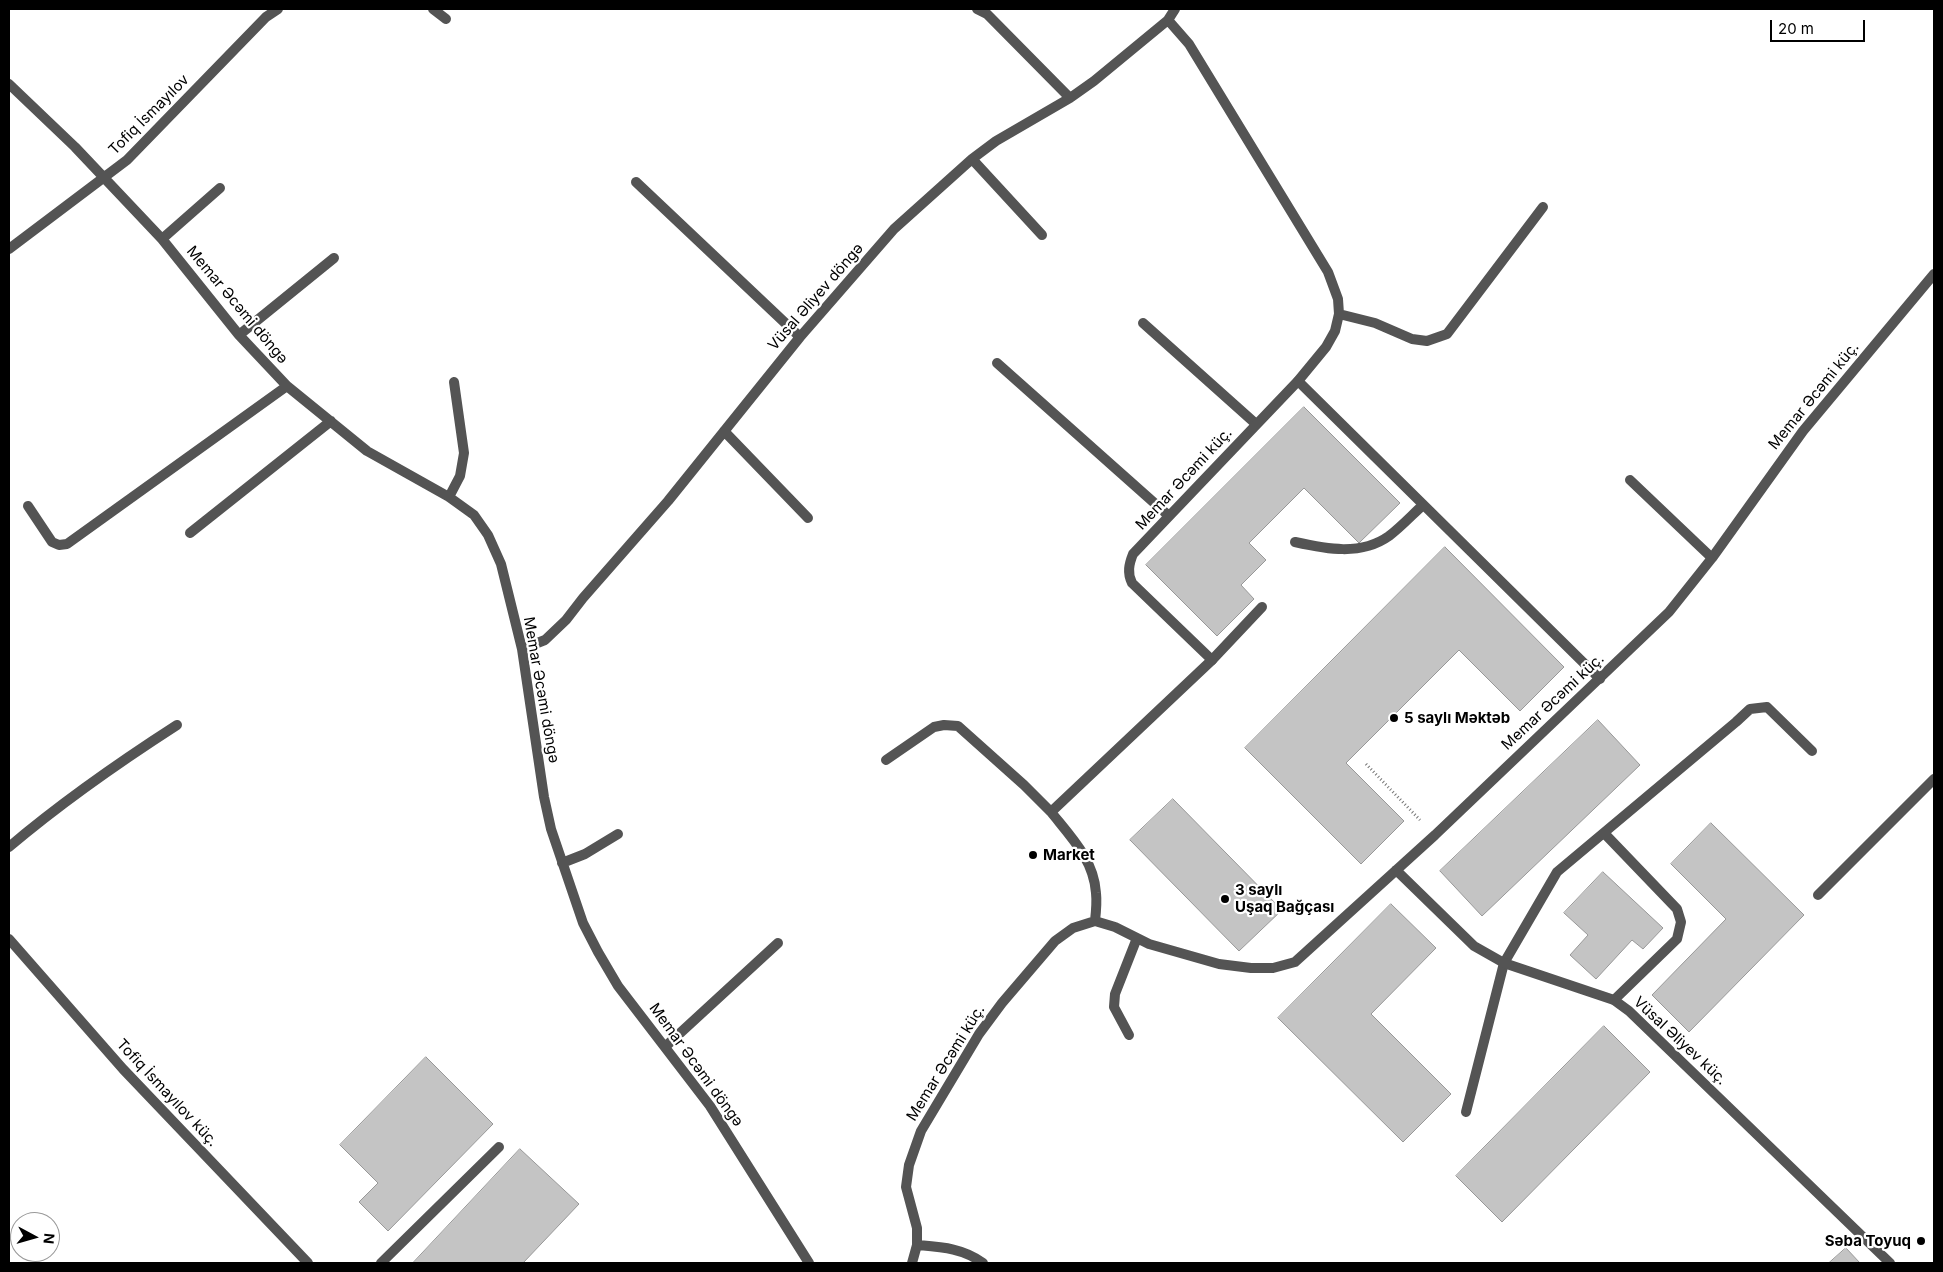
<!DOCTYPE html>
<html>
<head>
<meta charset="utf-8">
<style>
	body { margin:0 }
	#map { position:relative; width:1943px; height:1272px; overflow:hidden; background:#fff; font-family:Inter,sans-serif }
	canvas { display:block }
	.frame { position:absolute; inset:0; border:10px solid #000; pointer-events:none }
	.north { position:absolute; left:10px; top:1212px; width:50px; height:50px; box-sizing:border-box; background:#fff; border:1px solid #999; border-radius:50%; rotate:96deg; font-size:14px; font-weight:700; line-height:20px; text-align:center; color:#000 }
	.north::after { content:''; display:block; margin:auto; width:18px; height:22px; background:#000; clip-path:polygon(50% 0,100% 100%,50% 72%,0 100%) }
	.scale { position:absolute; left:1770px; top:20px; width:95px; height:22px; box-sizing:border-box; border:2px solid #000; border-top:0; padding-left:6px; font-size:15px; line-height:18px; white-space:nowrap; color:#000; -webkit-text-stroke:4px #fff; paint-order:stroke }
</style>
</head>
<body>
<div id="map">
<canvas width="1943" height="1272"></canvas>
<div class="frame"></div>
<div class="north">N</div>
<div class="scale">20 m</div>
</div>
<script>
const ctx = document.querySelector('canvas').getContext('2d');
ctx.lineJoin = 'round';
function fillPath(path, color) { ctx.fillStyle = color; ctx.fill(path, 'evenodd'); }
function stroke(path, color, width, dash) { ctx.strokeStyle = color; ctx.lineWidth = width; ctx.lineCap = dash ? 'butt' : 'round'; ctx.setLineDash(dash || []); ctx.stroke(path); }
function write(font, color, halo, rows, align = 'center') {
  ctx.font = font + ' Inter,sans-serif'; ctx.lineWidth = 4.5; ctx.setLineDash([]); ctx.textBaseline = 'middle'; ctx.strokeStyle = halo; ctx.fillStyle = color; for (const [text, x, y, turn = 0] of rows) {
    ctx.save(); ctx.translate(x, y); ctx.rotate((+turn || 0) * Math.PI / 180); ctx.textAlign = isNaN(turn) ? turn : align; if (halo) ctx.strokeText(text, 0, 0); ctx.fillText(text, 0, 0); ctx.restore();
  }
}
const building = new Path2D(`
	M1304 407 1400 503 1359 543 1304 488 1249 543 1266 560 1241 585 1254 599 1217 636 1146 565Z
	M1445 547 1564 667 1520 711 1459 650 1346 763 1404 821 1361 864 1245 748Z
	M1598 720 1640 765 1482 916 1440 871Z
	M1173 799 1282 910 1239 951 1130 840Z
	M1711 823 1804 915 1689 1032 1652 995 1726 919 1671 864Z
	M1603 872 1663 928 1643 949 1632 940 1596 979 1570 955 1588 935 1564 913Z
	M1391 904 1436 948 1371 1014 1451 1094 1403 1142 1278 1018Z
	M1604 1026 1650 1072 1502 1222 1456 1176Z
	M426 1057 493 1124 388 1231 359 1202 378 1183 340 1145Z
	M520 1149 579 1204 523 1263H413Z
	M1846 1248 1860 1263H1829Z`);
fillPath(building, '#c4c4c4');
stroke(building, '#989898', 1);
stroke(new Path2D(`
	M1366 764 1420 820`), '#767676', 3, [1, 2.5]);
stroke(new Path2D(`
	M1143 323 1256 424
	M1298 381 1600 679
	M1295 542C1326 549 1361 556 1389 536 1401 527 1412 515 1423 505
	M1212 660 1262 607
	M1604 833 1677 909 1681 922 1677 939 1614 1000
	M1466 1112 1504 963 1557 872 1736 722 1750 709 1767 707 1812 751
	M381 1263 499 1147`), '#545454', 10);
stroke(new Path2D(`
	M433 9 446 19
	M977 9 987 14 1070 98
	M9 84 75 147 162 239 239 335 287 386 367 451 449 497 474 515 488 535 501 564 522 649 544 797 551 829 583 923 598 952 618 986 710 1106 809 1263
	M972 159 1042 235
	M636 182 800 337
	M162 239 220 188
	M9 249 127 160 266 17 278 9
	M1339 314 1375 323 1412 339 1427 341 1447 334 1543 207
	M239 335 334 258
	M997 363 1169 516
	M724 431 808 518
	M1630 480 1712 558
	M449 497 460 476 464 453 454 382
	M28 506 52 542 59 545 67 544 287 386
	M190 533 331 421
	M522 649 545 640 566 620 583 598 668 501 800 337 894 229 972 159 996 141 1070 98 1094 81 1168 20 1175 9
	M886 760 934 727 944 725 958 726 1024 785 1051 812
	M9 847C62 802 118 763 177 725
	M562 863 585 854 618 834
	M1396 870 1474 946 1504 963 1614 1000 1629 1011 1890 1263
	M1818 895 1934 779
	M1095 921C1096 912 1097 902 1096 893 1094 860 1071 837 1051 812L1212 660 1132 583C1127 573 1129 564 1133 554L1298 381 1326 347 1335 331 1339 314 1338 299 1328 272 1189 44 1168 20
	M9 939 123 1069 308 1263
	M1129 1035 1114 1007 1115 994 1137 938
	M666 1046 778 943
	M917 1245C941 1247 963 1248 983 1263
	M912 1263 917 1245V1228L906 1187 909 1165 921 1131 979 1034 1002 1003 1055 941 1073 928 1095 921 1115 927 1149 944 1219 964 1251 968H1273L1295 962 1435 835 1669 612 1712 558 1803 431 1934 274`), '#545454', 10);
for (const [x, y, r, color] of [
	[1394,718,5,"#000"],
	[1033,855,5,"#000"],
	[1225,899,5,"#000"],
	[1921,1241,5,"#000"]
]) { const dot = new Path2D(); dot.arc(x, y, r, 0, 2 * Math.PI); ctx.fillStyle = color; ctx.fill(dot); stroke(dot, '#fff', 2); }
write('15px', '#000', '#fff', [
	["Tofiq İsmayılov",149,115,-45],
	["Vüsal Əliyev döngə",816,297,-49],
	["Memar Əcəmi döngə",237,305,50],
	["Memar Əcəmi küç.",1814,396,-51],
	["Memar Əcəmi küç.",1184,479,-47],
	["Memar Əcəmi döngə",541,690,80],
	["Memar Əcəmi küç.",1553,702,-43],
	["Vüsal Əliyev küç.",1680,1041,43],
	["Memar Əcəmi küç.",946,1063,-58],
	["Memar Əcəmi döngə",696,1065,54],
	["Tofiq İsmayılov küç.",167,1093,47]
]);
write('bold 15px', '#000', '#fff', [
	["5 saylı Məktəb",1404,718],
	["Market",1043,855],
	["3 saylı",1235,890],
	["Uşaq Bağçası",1235,907],
	["Səba Toyuq",1911,1241,"right"]
], 'left');
</script>
</body>
</html>
